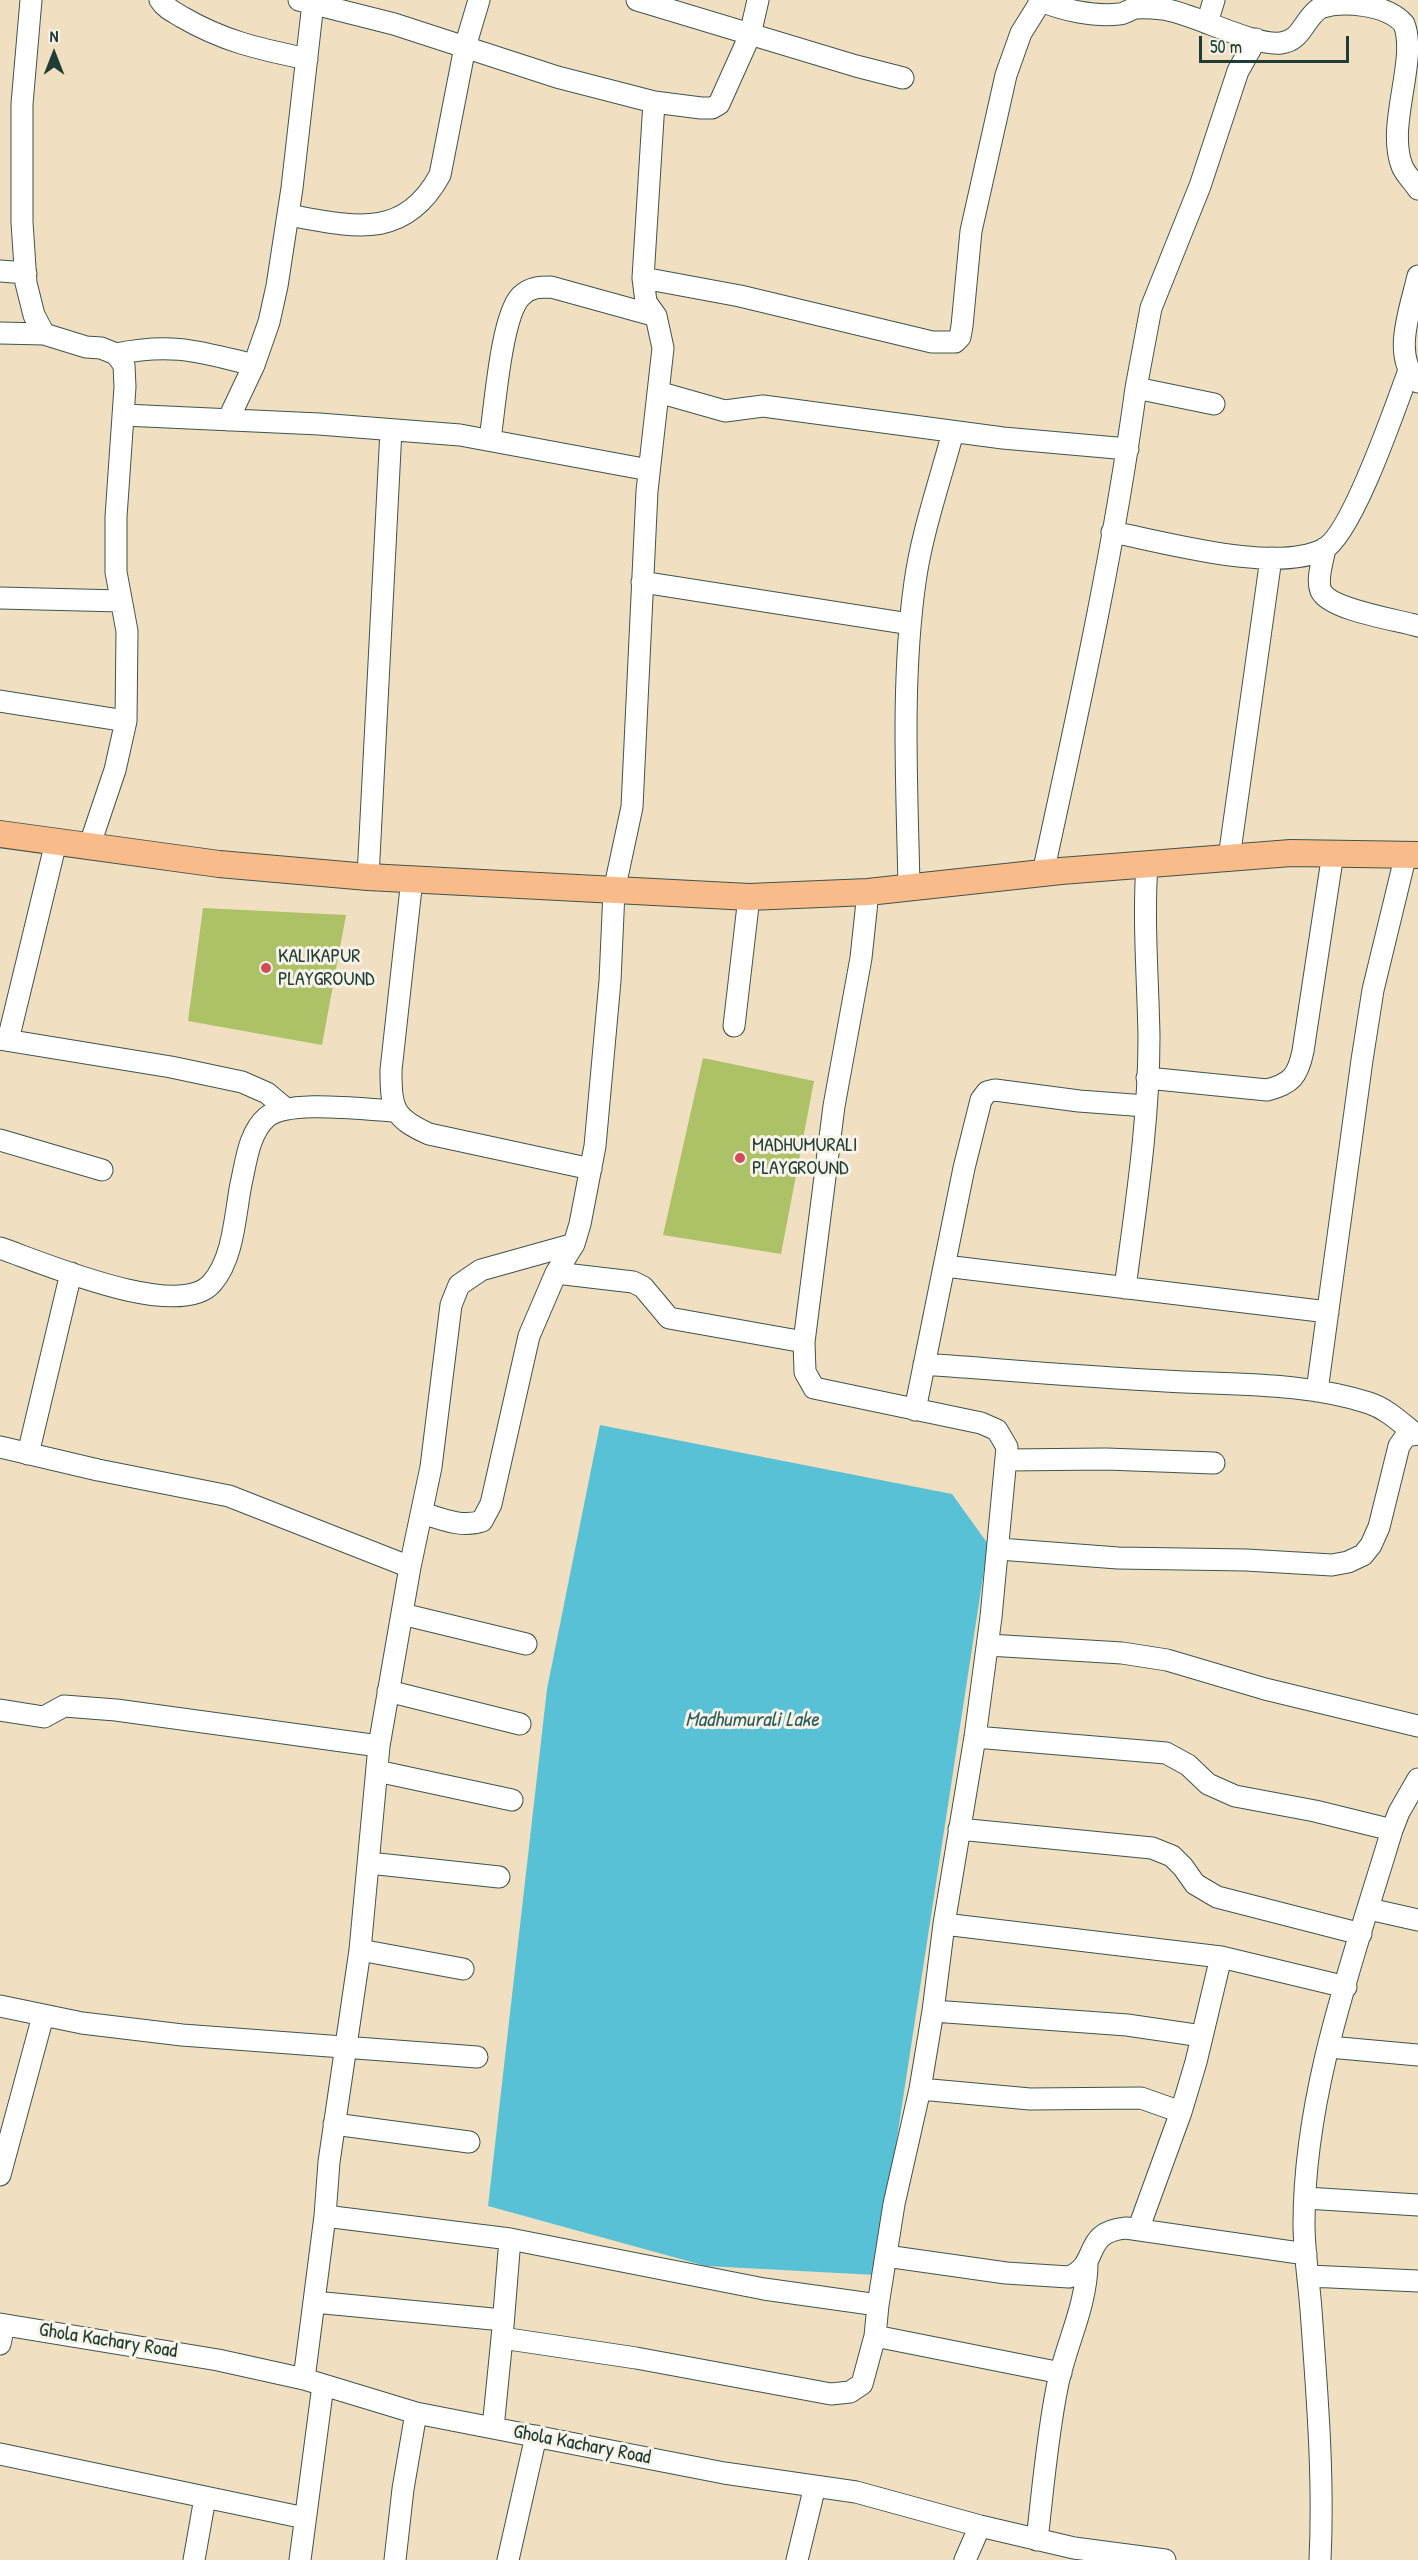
<!DOCTYPE html>
<html>
<head>
<meta charset="utf-8">
<style>
	body { margin:0 }
	#map { position:relative; width:1418px; height:2560px; overflow:hidden; background:#f0dfc1; font-family:"Patrick Hand",sans-serif }
	canvas { display:block }
	.north { position:absolute; left:24px; top:24px; width:60px; height:60px; -webkit-text-stroke:4px #f7f3e8; paint-order:stroke; rotate:0deg; font-size:16px; font-weight:700; line-height:24px; text-align:center; color:#1f3d34 }
	.north::after { content:''; display:block; margin:auto; width:21px; height:27px; background:#1f3d34; clip-path:polygon(50% 0,100% 100%,50% 72%,0 100%) }
	.scale { position:absolute; left:1199px; top:36px; width:150px; height:27px; box-sizing:border-box; border:3px solid #1f3d34; border-top:0; padding-left:8px; font-size:18px; line-height:21px; white-space:nowrap; color:#1f3d34; -webkit-text-stroke:4px #f7f3e8; paint-order:stroke }
</style>
</head>
<body>
<div id="map">
<canvas width="1418" height="2560"></canvas>
<div class="north">N</div>
<div class="scale">50 m</div>
</div>
<script>
const ctx = document.querySelector('canvas').getContext('2d');
ctx.lineJoin = 'round';
function fillPath(path, color) { ctx.fillStyle = color; ctx.fill(path, 'evenodd'); }
function stroke(path, color, width, dash) { ctx.strokeStyle = color; ctx.lineWidth = width; ctx.lineCap = dash ? 'butt' : 'round'; ctx.setLineDash(dash || []); ctx.stroke(path); }
function write(font, color, halo, rows, align = 'center') {
  ctx.font = font + ' "Patrick Hand",sans-serif'; ctx.lineWidth = 6; ctx.setLineDash([]); ctx.textBaseline = 'middle'; ctx.strokeStyle = halo; ctx.fillStyle = color; for (const [text, x, y, turn = 0] of rows) {
    ctx.save(); ctx.translate(x, y); ctx.rotate((+turn || 0) * Math.PI / 180); ctx.textAlign = isNaN(turn) ? turn : align; if (halo) ctx.strokeText(text, 0, 0); ctx.fillText(text, 0, 0); ctx.restore();
  }
}
fillPath(new Path2D(`
	M203 908 346 915 322 1045 188 1021Z
	M703 1058 814 1081 781 1254 663 1235Z`), '#adc166');
fillPath(new Path2D(`
	M600 1425 952 1494 988 1544 876 2275 706 2266 488 2206 547 1689Z`), '#59c1d6');
const minor = new Path2D(`
	M31 0 22 104V222L26 283 34 315 44 334 86 347 101 348 116 354 124 365 125 387 116 517V572L127 631 126 721 115 770 89 847
	M160 0C165 8 174 12 182 17 225 42 260 49 307 59
	M299 0 394 24 557 77 654 102 701 108H712L719 104 750 35 758 0
	M637 0 856 66 903 78
	M1039 0C1062 10 1094 17 1119 14 1125 14 1130 9 1136 8 1144 7 1154 8 1163 9 1195 14 1252 46 1281 43 1302 41 1304 18 1320 8 1342 0 1387 4 1404 24 1418 60 1386 125 1402 166 1405 174 1413 181 1418 189
	M1207 23 1214 0
	M288 215C351 226 403 242 440 175L465 47 479 0
	M0 271 26 273
	M643 278 740 296 932 342H955L960 337 962 326 971 231 1006 75 1021 33 1041 1
	M0 333 44 334
	M116 354C173 342 200 352 254 365
	M1418 382C1391 356 1411 308 1418 276
	M1136 388 1151 308 1200 186 1238 71 1256 39
	M658 392 725 411 763 406 1003 438 1128 449
	M124 415 319 424 460 435 649 470
	M228 420 254 365 269 322 277 286 292 188 313 3
	M490 439C495 408 501 316 521 296 530 287 540 287 551 287L656 316
	M1112 532C1165 542 1276 574 1324 549 1352 534 1395 408 1408 373
	M1325 548C1323 561 1316 579 1321 591 1330 610 1398 620 1418 626
	M642 582 910 624
	M0 598 121 601
	M0 701 126 721
	M1229 858 1271 558
	M1043 873C1078 712 1114 551 1136 388L1214 404
	M368 877 391 430
	M412 879 391 1070C391 1108 393 1118 429 1134L591 1169
	M909 886C907 786 901 682 915 582 922 532 940 481 953 432
	M734 1026 749 897
	M0 1039 171 1067 242 1082 267 1093 285 1108
	M8 1040 56 842
	M1147 1078 1267 1090C1291 1084 1298 1076 1303 1051L1333 853
	M0 1140 102 1170
	M0 1248C41 1262 179 1322 212 1283 234 1258 235 1214 241 1184 246 1162 249 1132 267 1117 289 1099 366 1110 396 1111
	M945 1266 1328 1312
	M556 1273 633 1282 643 1287 669 1318 804 1342
	M1125 1288C1136 1204 1149 1122 1149 1037 1148 979 1143 922 1147 864
	M924 1364C1005 1370 1085 1377 1165 1381 1233 1385 1304 1382 1369 1403 1387 1409 1400 1422 1414 1433
	M1317 1391 1362 1060 1373 990 1406 854
	M915 1410 964 1168 981 1100 987 1092 995 1090 1079 1101 1146 1106
	M0 1447 98 1470 229 1496 410 1567
	M28 1454 71 1273
	M1007 1460 1106 1459 1214 1463
	M422 1513C442 1519 462 1528 482 1521L491 1504 529 1336 556 1273 574 1244
	M999 1549 1118 1558 1246 1560 1332 1565 1348 1562 1363 1555 1371 1545 1379 1527 1399 1446 1406 1436 1418 1434
	M402 1614 526 1644
	M988 1645 1122 1653 1167 1660 1265 1689 1418 1726
	M388 1691 520 1724
	M0 1710 44 1717 64 1706 116 1710 379 1746
	M975 1737 1166 1753 1188 1765 1208 1784 1235 1796 1315 1811 1392 1830
	M377 1771 512 1800
	M959 1829 1152 1848 1172 1856 1183 1867 1195 1884 1217 1897 1361 1934
	M369 1863 499 1877
	M1369 1909 1418 1920
	M944 1924 1221 1957 1346 1987
	M360 1950 463 1969
	M0 2006 82 2023 182 2035 477 2057
	M933 2011 1127 2025 1202 2036
	M1329 2047 1418 2055
	M920 2089 1030 2099 1141 2098 1181 2112
	M334 2124 469 2142
	M0 2175 43 2016
	M1306 2198 1418 2205
	M325 2216 510 2239 764 2289 878 2305 894 2204 920 2089 933 2011 944 1924 975 1737 991 1617 1007 1447 997 1430 981 1423 814 1388 805 1372 804 1342 834 1106 861 958 868 892
	M1138 2230 1181 2112 1196 2062 1221 1957
	M510 2239 502 2338 636 2358 831 2394 850 2392 862 2384 875 2336 878 2305
	M886 2256 1006 2273 1069 2277C1101 2264 1081 2232 1126 2228L1306 2254
	M1309 2276 1418 2281
	M314 2302 503 2320
	M0 2324 218 2360 304 2379 416 2413 724 2473 856 2492 980 2526 1074 2548 1165 2560
	M875 2336 1061 2373
	M0 2344 4 2325
	M304 2379 325 2216 329 2162 360 1950 379 1746 410 1567 431 1467 451 1305 459 1285 481 1270 574 1244 580 1224 595 1146 610 981 614 891 632 807 647 491 663 348 656 316 646 302 643 278 654 102
	M493 2428 502 2338
	M0 2454 305 2518
	M1037 2540C1043 2489 1047 2438 1057 2388 1065 2346 1087 2306 1087 2263
	M194 2560 205 2498
	M300 2560 323 2385
	M395 2560 403 2489 416 2413
	M508 2560 536 2436
	M797 2560 815 2486
	M965 2560 980 2526
	M1320 2560C1324 2477 1317 2393 1311 2310 1309 2282 1304 2252 1304 2224 1304 2090 1354 1957 1392 1830L1399 1812 1418 1779`);
const major = new Path2D(`
	M0 834 219 864 368 877 749 897 868 892 1061 871 1291 853 1418 855`);
stroke(minor, '#3e5549', 23);
stroke(major, '#3e5549', 28);
stroke(minor, '#fff', 21);
stroke(major, '#fabb8b', 26);
for (const [x, y, r, color] of [
	[266,968,6,"#d1495b"],
	[740,1158,6,"#d1495b"]
]) { const dot = new Path2D(); dot.arc(x, y, r, 0, 2 * Math.PI); ctx.fillStyle = color; ctx.fill(dot); stroke(dot, '#f7f3e8', 2); }
write('20px', '#1f3d34', '#f7f3e8', [
	["KALIKAPUR",278,957],
	["PLAYGROUND",278,980],
	["MADHUMURALI",752,1146],
	["PLAYGROUND",752,1169]
], 'left');
write('20px', '#1f3d34', '#f7f3e8', [
	["Ghola Kachary Road",108,2341,9],
	["Ghola Kachary Road",582,2445,11]
]);
write('italic 21px', '#2e5e5c', '#f7f3e8', [
	["Madhumurali Lake",752,1720]
]);
</script>
</body>
</html>
